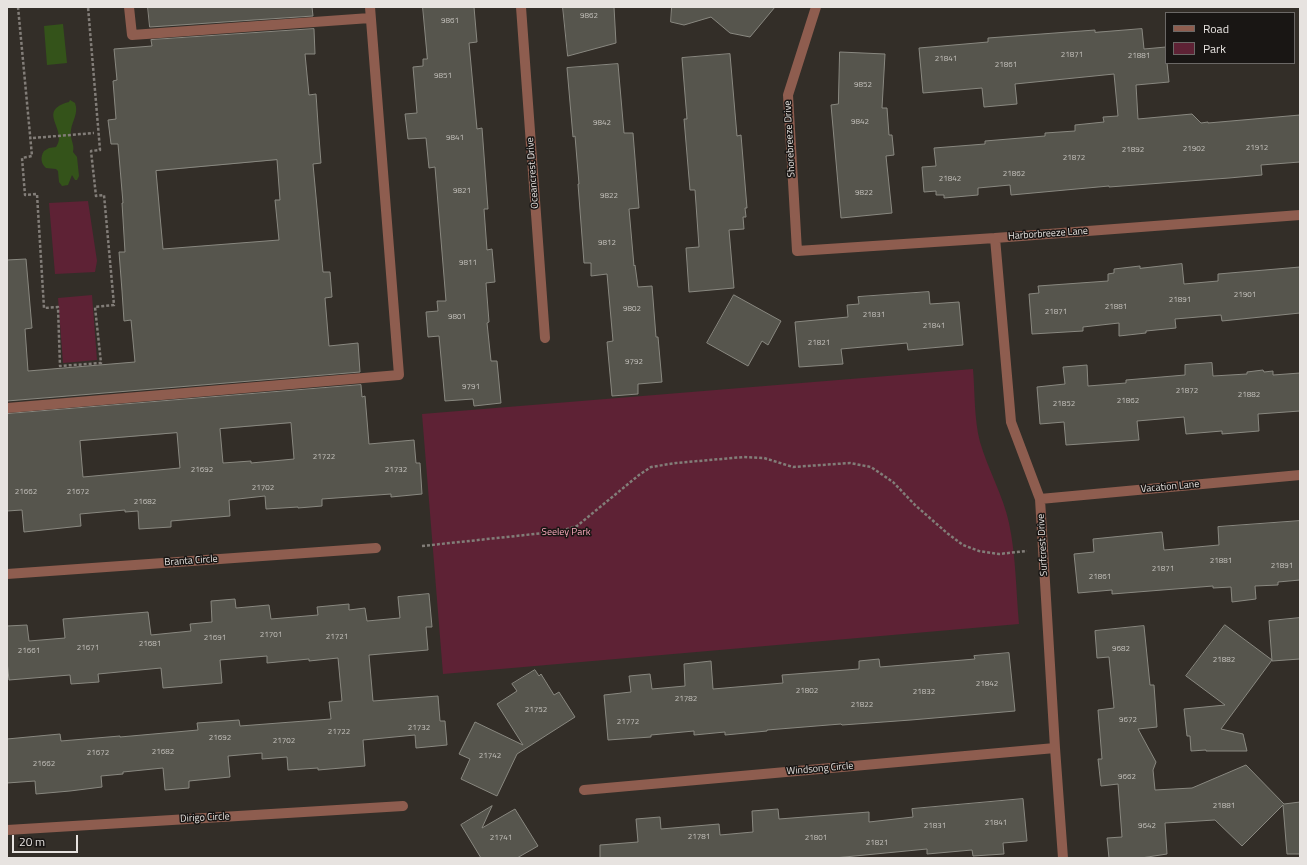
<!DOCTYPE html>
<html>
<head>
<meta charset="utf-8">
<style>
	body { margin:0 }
	#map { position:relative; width:1307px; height:865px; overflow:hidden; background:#332e28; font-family:"Titillium Web",sans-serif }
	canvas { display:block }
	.frame { position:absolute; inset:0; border:8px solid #e7e3e0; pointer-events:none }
	.legend { position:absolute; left:1165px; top:12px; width:130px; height:52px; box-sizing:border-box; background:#191614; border:1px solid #6b6866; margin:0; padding:5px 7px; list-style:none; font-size:12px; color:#e7e3e0 }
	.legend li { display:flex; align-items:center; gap:8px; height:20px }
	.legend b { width:20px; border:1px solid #6b6866 }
	.scale { position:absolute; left:12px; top:835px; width:66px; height:18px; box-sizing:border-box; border:2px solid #e7e3e0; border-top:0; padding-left:5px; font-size:12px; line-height:14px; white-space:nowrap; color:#e7e3e0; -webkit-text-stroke:3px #191614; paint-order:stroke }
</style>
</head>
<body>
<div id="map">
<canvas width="1307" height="865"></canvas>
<div class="frame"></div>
<ul class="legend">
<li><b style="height:5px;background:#8e5d4f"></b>Road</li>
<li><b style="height:11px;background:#5e2235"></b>Park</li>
</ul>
<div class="scale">20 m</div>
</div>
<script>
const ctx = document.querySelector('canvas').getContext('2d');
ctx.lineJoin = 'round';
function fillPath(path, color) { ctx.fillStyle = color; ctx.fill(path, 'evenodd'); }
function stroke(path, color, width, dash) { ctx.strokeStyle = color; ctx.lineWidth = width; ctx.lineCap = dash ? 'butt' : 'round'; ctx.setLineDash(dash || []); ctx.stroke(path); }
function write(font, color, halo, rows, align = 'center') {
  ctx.font = font + ' "Titillium Web",sans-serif'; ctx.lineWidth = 3; ctx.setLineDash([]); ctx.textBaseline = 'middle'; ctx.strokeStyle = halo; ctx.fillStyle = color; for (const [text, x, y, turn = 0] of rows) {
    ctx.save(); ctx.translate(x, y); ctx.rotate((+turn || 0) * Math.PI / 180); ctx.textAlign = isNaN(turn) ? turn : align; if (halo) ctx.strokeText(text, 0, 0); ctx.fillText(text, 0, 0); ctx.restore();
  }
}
fillPath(new Path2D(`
	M88 201 97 261 95 272 55 274 49 203Z
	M92 295 97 360 63 363 58 298Z
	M973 369C975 393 974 419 980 442 988 470 1003 495 1009 523 1016 556 1016 591 1019 624L443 674 422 414Z`), '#5e2235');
fillPath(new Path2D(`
	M63 24 67 63 47 65 44 26Z
	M70 100 75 103C79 113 72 121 71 130 69 138 75 144 73 152L77 157 79 176 77 180H75L72 175 68 185 62 186 59 182 58 171 56 169 46 168C41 164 40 157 44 151L49 148 56 147C69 130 35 111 69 102Z`), '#34531a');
const building = new Path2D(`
	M148 7H312L313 16 150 27Z
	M423 7H474L477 42 469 43 477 129 482 128 488 209H484L487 250 492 249 495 282 486 283 489 322 487 323 491 361H497L501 403 474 406 473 399 445 401 439 336 428 337 426 312 438 311 437 301H446L435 167 429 168 426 138 408 139 405 114 417 113 413 67 423 66V59H427Z
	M563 7H614L616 43 568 56Z
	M672 7H775L750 37 730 33 711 17 684 25 671 22Z
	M314 29 315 54H305L309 95 316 94 318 124 321 163 313 164 323 272H330L332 297 325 298 329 346 358 343 360 372 7 401V260L26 259 32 328 25 329 28 371 135 362 131 320 124 321 122 291 119 252H125L122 203H123L118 144H111L108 120 116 119 113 81 117 80 114 49 152 46 151 40ZM277 160 280 200H275L279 240 163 249 156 171Z
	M1142 29 1144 49 1166 47V63H1167L1169 82 1136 85 1138 119 1192 114 1201 123 1208 122V123L1300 115V162L1261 165 1262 175 1229 178 1109 187V186L1011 195 1010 185 978 188V195L944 198V195H936V191L924 192 922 167 936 166 934 148 985 144V141L1045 136V133L1075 131V125L1104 122 1103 117 1118 116 1114 74 1015 84 1017 104 984 107 982 88 923 93 919 48 988 42V38L1095 30V32Z
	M840 52 885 54 882 108H887L889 135H892L894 155 886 156 892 213 841 218 831 105 838 104Z
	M730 54 737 136 741 135 747 208H745L746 217H743L744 229 729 230 734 288 689 292 686 248 699 247 695 190H690L684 119H687L682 58Z
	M618 64 624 133H633L639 208 629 209 634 266 635 265 638 287 652 286 656 337H658L662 382 638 384V394L612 396 607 342 613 341 607 274 591 276V263H584L578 184H579L575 136 573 137 567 68Z
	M1182 264 1184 284 1218 281V274L1300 267V313L1222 321 1221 315 1175 319 1176 328 1146 331V333L1119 336V323L1083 327V331L1032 334 1029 294 1039 293 1038 286 1108 281V274L1114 273V269L1140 266V268Z
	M929 292 930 304 959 302 963 345 908 350 907 343 841 349 843 364 799 367 795 322 848 317 847 305 859 304 858 297Z
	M734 295 781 321 768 345 762 341 748 366 707 343Z
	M1212 363 1213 376 1247 374V372L1263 370 1264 372 1273 371V375L1300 373V411L1258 414 1259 431 1222 434V431L1186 434 1184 417 1137 421 1139 440 1066 445 1064 422 1040 424 1037 387 1065 384 1063 367 1087 365 1088 386 1126 383V380L1185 375V365Z
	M361 385 362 397 365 396 369 444 414 440 416 463H420L422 494 391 497V494L322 499V506L298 508V507L266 509 265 496 229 500 230 516 171 521V527L139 529 138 511 125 512V510L80 514 81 526 24 532 22 510 7 511V414ZM291 423 294 459 251 463V461L223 463 220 429ZM177 433 180 468 83 477 80 441Z
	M1300 521V580L1278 582V585L1255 586 1256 599 1232 602 1231 587 1213 588V586L1112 594V590L1078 593 1074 554 1094 552 1093 539 1162 532 1164 550 1219 545 1218 527Z
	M429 594 432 627H426L428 650 369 655 373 701 438 696 440 721H445L447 745 416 748 415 735 363 740 365 766 318 770V768L288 770 287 757 262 759V753L228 756 230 777 189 781V788L165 790 163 768 123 772V774L101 776 102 787 70 791 36 794 35 781 7 783V739L60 734 61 741 120 736V737L198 730 197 723 239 720 240 726 331 719 329 702 342 701 338 658 309 661V659L267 663V656L220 660 222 683 163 688 161 668 98 674 99 682 71 684 70 675 9 680 7 661V626L27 625 29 641 65 638 63 619 148 612 151 635 191 631 190 624 212 622 211 601 235 599 236 608 269 605 271 619 318 615 317 607 349 604V610L365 608 367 621 400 618 398 597Z
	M1300 618V659L1272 661 1269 621Z
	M1225 625 1272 660 1221 729 1243 734 1247 751H1206V750L1191 751 1190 736H1187L1184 709 1225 705 1186 676Z
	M1144 626 1150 685H1154L1157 727 1138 729 1156 762 1153 770 1155 790 1192 788 1246 765 1284 804 1300 802V854H1287L1283 805 1242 846 1215 820 1165 823 1167 854 1141 858H1109L1107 838 1122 837 1118 784 1101 786 1098 759H1102L1098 710 1114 708 1109 657 1097 658 1095 631Z
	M1009 653 1015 711 911 720 842 725 841 724 767 730V731L725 735V732L694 735V731L651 735V737L608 740 604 695 631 692 629 676 650 674 652 689 685 686 684 664 711 661 713 689 783 683 782 675 859 669V661L879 659 880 667 975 659 974 656Z
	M535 670 539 676 541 674 554 695 559 692 575 717 517 754 497 796 461 779 470 759 459 754 475 722 523 745 497 704 517 691 512 684Z
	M1023 799 1027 841 1003 843 1004 854 973 856 972 850 927 854V849L834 858H600V845L638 842 636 819 660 817 661 829 719 824 720 835 753 832 752 811 778 809 779 819 869 812V822L913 817 912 809Z
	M492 806 482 828 515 809 538 846 517 858H481L461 825Z`);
fillPath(building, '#56554d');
stroke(building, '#898880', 1);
stroke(new Path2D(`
	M18 7 32 156 22 158 25 195 37 194 44 308 58 307 60 366 101 363 95 307 114 305 104 195 96 196 91 151 100 150 88 7
	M33 138 94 133
	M422 546 544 533 564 530 577 526 639 475 651 467 676 463 744 457 764 458 793 467 850 463 871 467 893 482 915 505 947 533 963 545 979 551 999 554 1027 551`), '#827d78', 2.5, [3, 2]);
stroke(new Path2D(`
	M129 7 132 35 370 18
	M521 7 545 338
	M816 7 788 95 797 251 995 238 1300 215
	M995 238 1011 422 1040 499 1055 748 1063 858
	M7 408 399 375 370 7
	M1040 499 1300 475
	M7 574 376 548
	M584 790 1055 748
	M7 830 403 806`), '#8e5d4f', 10);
write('8px', '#c3c0bb', null, [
	["9862",589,16],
	["9861",450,21],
	["21871",1072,55],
	["21881",1139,56],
	["21841",946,59],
	["21861",1006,65],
	["9851",443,76],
	["9852",863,85],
	["9842",860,122],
	["9842",602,123],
	["9841",455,138],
	["21912",1257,148],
	["21902",1194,149],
	["21892",1133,150],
	["21872",1074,158],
	["21862",1014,174],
	["21842",950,179],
	["9821",462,191],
	["9822",864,193],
	["9822",609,196],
	["9812",607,243],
	["9811",468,263],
	["21901",1245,295],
	["21891",1180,300],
	["21881",1116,307],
	["9802",632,309],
	["21871",1056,312],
	["21831",874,315],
	["9801",457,317],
	["21841",934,326],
	["21821",819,343],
	["9792",634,362],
	["9791",471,387],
	["21872",1187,391],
	["21882",1249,395],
	["21862",1128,401],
	["21852",1064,404],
	["21722",324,457],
	["21692",202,470],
	["21732",396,470],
	["21702",263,488],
	["21662",26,492],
	["21672",78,492],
	["21682",145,502],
	["21881",1221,561],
	["21891",1282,566],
	["21871",1163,569],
	["21861",1100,577],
	["21701",271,635],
	["21721",337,637],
	["21691",215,638],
	["21681",150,644],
	["21671",88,648],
	["9682",1121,649],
	["21661",29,651],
	["21882",1224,660],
	["21842",987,684],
	["21802",807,691],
	["21832",924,692],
	["21782",686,699],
	["21822",862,705],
	["21752",536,710],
	["9672",1128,720],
	["21772",628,722],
	["21732",419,728],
	["21722",339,732],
	["21692",220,738],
	["21702",284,741],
	["21682",163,752],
	["21672",98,753],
	["21742",490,756],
	["21662",44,764],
	["9662",1127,777],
	["21881",1224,806],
	["21841",996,823],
	["21831",935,826],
	["9642",1147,826],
	["21781",699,837],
	["21741",501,838],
	["21801",816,838],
	["21821",877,843]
]);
write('10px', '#e7e3e0', '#191614', [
	["Shorebreeze Drive",790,139,-93],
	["Oceancrest Drive",533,173,-94],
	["Harborbreeze Lane",1048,234,-4],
	["Vacation Lane",1170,487,-5],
	["Surfcrest Drive",1043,545,-93],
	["Branta Circle",191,561,-4],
	["Windsong Circle",820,769,-5],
	["Dirigo Circle",205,818,-3]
]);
write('10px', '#fbabbe', '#191614', [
	["Seeley Park",566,533]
]);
</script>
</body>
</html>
